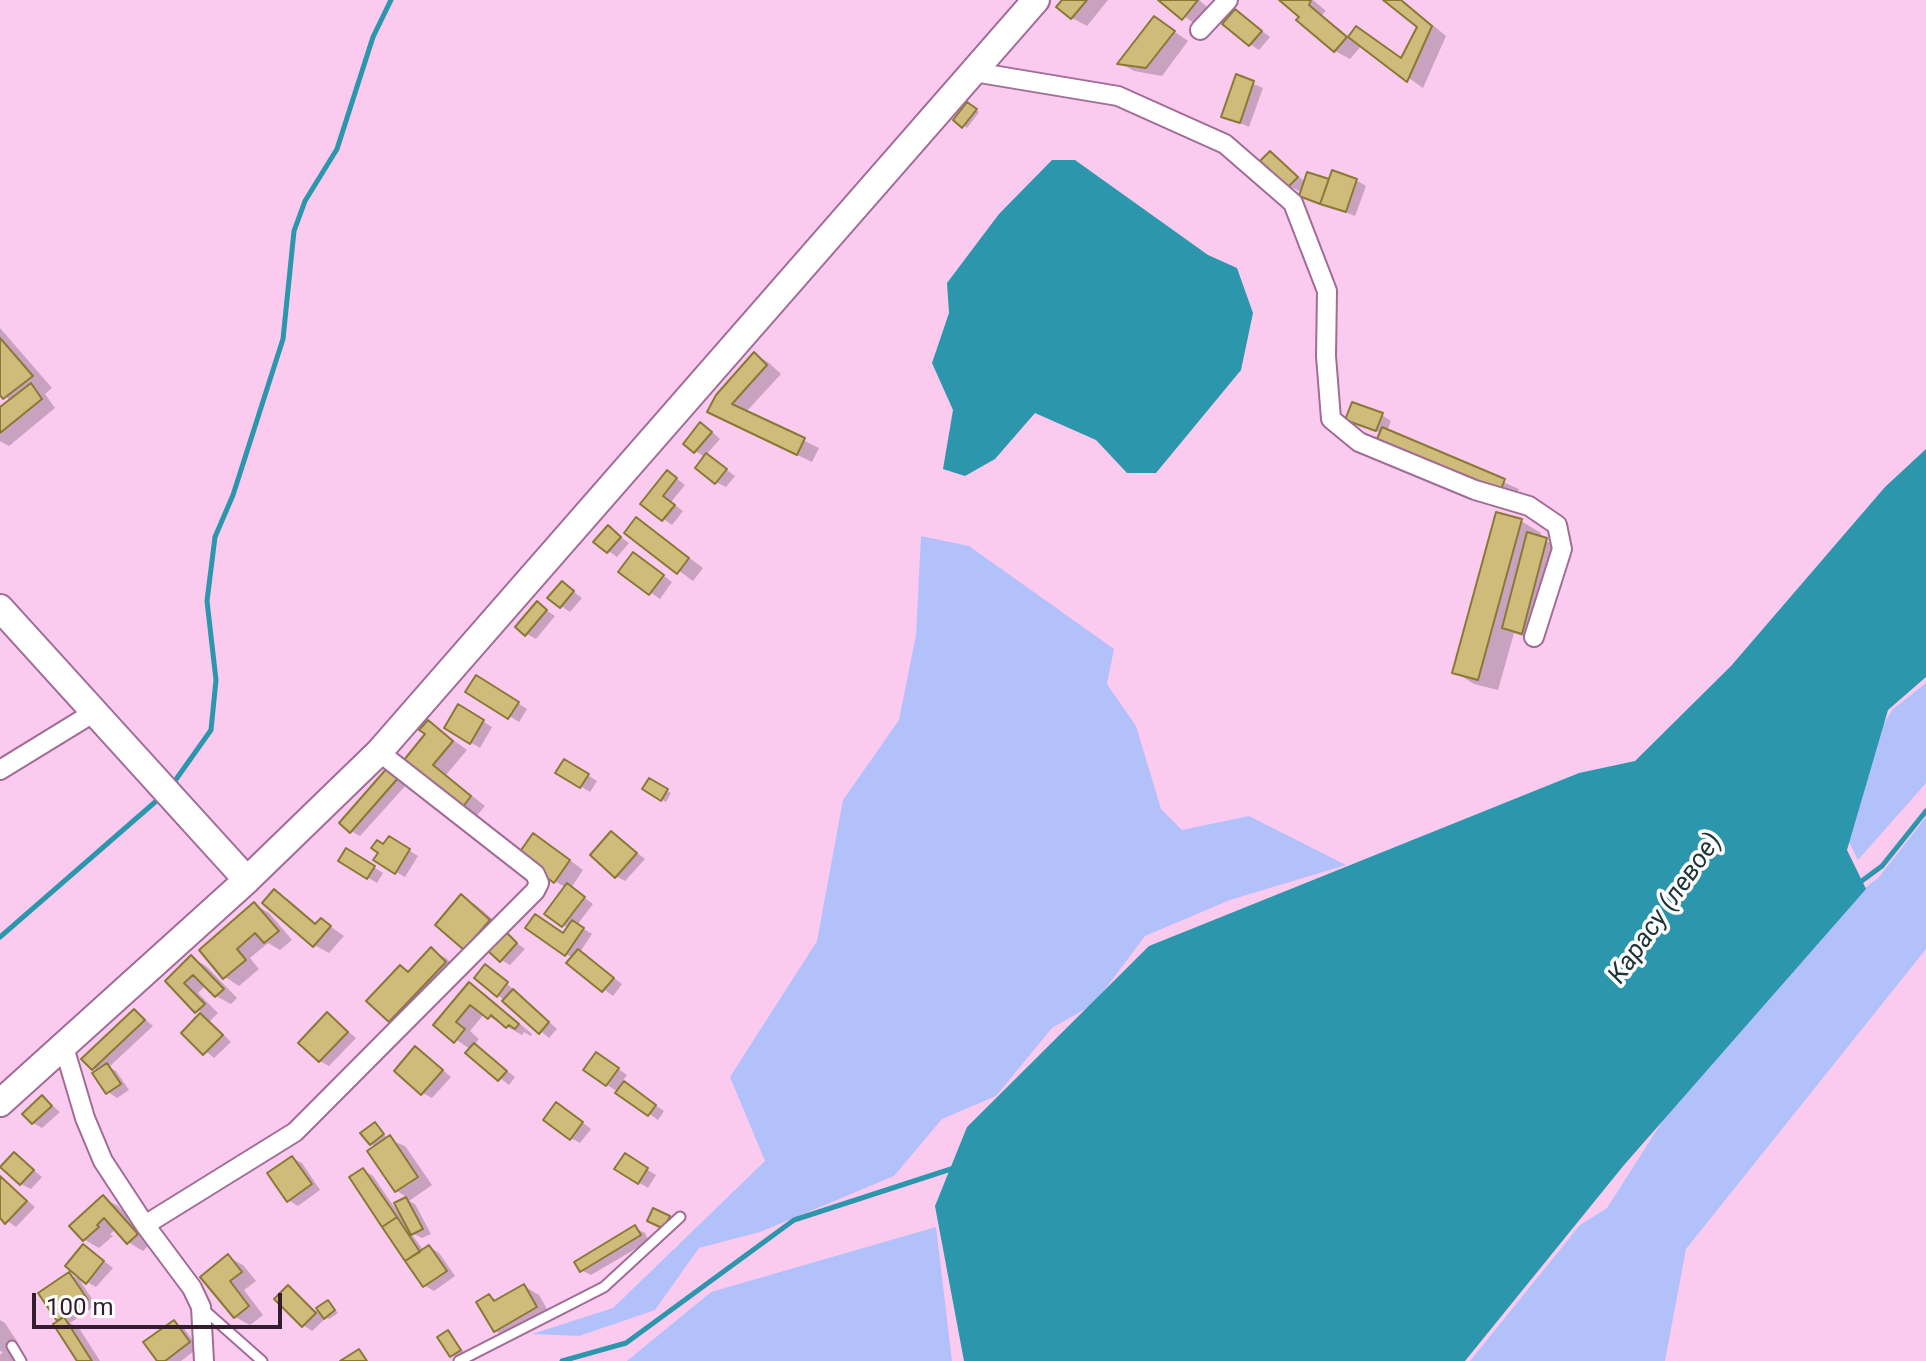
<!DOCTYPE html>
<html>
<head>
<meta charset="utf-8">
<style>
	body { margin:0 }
	#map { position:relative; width:1926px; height:1361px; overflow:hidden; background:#facbef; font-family:Roboto,sans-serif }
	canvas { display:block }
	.scale { position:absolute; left:32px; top:1293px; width:250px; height:36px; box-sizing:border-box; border:4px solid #321d2e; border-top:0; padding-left:10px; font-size:24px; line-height:28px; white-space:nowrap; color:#321d2e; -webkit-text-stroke:6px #fdfdfd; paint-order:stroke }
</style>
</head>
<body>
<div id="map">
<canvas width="1926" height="1361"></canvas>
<div class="scale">100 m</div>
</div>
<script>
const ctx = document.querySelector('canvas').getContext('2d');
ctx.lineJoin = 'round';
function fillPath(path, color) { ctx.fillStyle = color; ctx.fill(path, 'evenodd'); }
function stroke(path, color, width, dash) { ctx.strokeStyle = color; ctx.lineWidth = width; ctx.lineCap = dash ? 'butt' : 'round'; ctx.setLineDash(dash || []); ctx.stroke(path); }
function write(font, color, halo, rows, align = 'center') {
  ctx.font = font + ' Roboto,sans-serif'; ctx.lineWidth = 7; ctx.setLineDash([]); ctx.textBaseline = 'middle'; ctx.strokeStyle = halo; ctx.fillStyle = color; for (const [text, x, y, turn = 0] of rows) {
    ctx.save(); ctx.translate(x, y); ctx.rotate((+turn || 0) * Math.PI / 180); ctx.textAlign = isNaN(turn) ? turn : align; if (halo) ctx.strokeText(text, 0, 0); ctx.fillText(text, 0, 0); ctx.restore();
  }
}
fillPath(new Path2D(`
	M921 536 969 546 1114 649 1107 684 1136 726 1161 809 1182 830 1249 816 1346 865 1230 900 1145 936 1094 1004 1052 1028 996 1096 942 1119 894 1176 760 1232 699 1248 655 1310 579 1336 532 1334 613 1308 765 1161 730 1077 817 941 843 800 899 720 916 635Z
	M1926 683V783L1858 860 1849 842 1868 752 1892 710Z
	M1926 817V949L1686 1249 1665 1361H1470L1580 1225 1607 1208 1688 1081 1839 908 1879 877Z
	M936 1227 952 1361H627L711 1292Z`), '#b3c1fa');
fillPath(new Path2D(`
	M1052 160H1075L1208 255 1237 268 1253 313 1241 370 1156 473H1127L1096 440 1035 413 995 459 965 476 943 469 953 410 932 363 949 313 947 283 999 214Z
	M1926 449V677L1888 710 1847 850 1866 889 1624 1165 1465 1361H964L935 1206 967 1127 1149 946 1579 773 1635 761 1731 666 1885 487Z`), '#2b96ac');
fillPath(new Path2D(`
	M1064 0H1108L1087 26 1072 18Z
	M1161 0H1199L1211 10 1198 26Z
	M1282 0H1313L1326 11 1322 15 1350 38 1402 59 1420 26 1387 0H1402L1446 36 1423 88 1362 45 1350 59 1335 51Z
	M1235 11 1270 37 1259 50 1250 44Z
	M1155 18 1188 41 1162 76 1134 71 1120 63Z
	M1237 77 1263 88 1249 127 1223 116Z
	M967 104 979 112 967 128 964 126Z
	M1271 153 1305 182 1356 180 1366 186 1355 216 1301 195 1304 185 1299 191 1289 186 1263 161Z
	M0 328 52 388 45 394 55 408 9 446 0 441V410L11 401 0 392Z
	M755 354 769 363 781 374 746 412 819 448 812 462 724 420Z
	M1382 415 1391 421 1387 431 1519 489 1513 503 1404 451 1381 433 1348 419Z
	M710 430 720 439 706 455 735 476 726 487 716 482 706 458 685 444Z
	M676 478 685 485 671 502 683 511 672 525 643 504Z
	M636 519 703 568 693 581 626 532Z
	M1521 521 1541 533 1540 538 1561 548 1537 641 1514 633 1498 690 1474 684 1455 672Z
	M608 528 629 543 617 557 596 542Z
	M643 560 672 582 660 599 621 572Z
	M562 583 582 598 570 612 561 606Z
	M537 604 555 616 536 639 527 634Z
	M477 677 527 709 519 722 468 691Z
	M459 707 492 727 480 748 446 727Z
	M428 722 467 750 446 775 485 806 474 819 403 764 427 734Z
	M565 761 597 781 590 792 558 772Z
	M397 775 407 784 360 836 351 831Z
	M650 781 671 793 666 802 645 789Z
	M612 833 645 859 625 881 616 876Z
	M390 838 418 856 405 877 376 860Z
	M548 844 583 870 571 888 593 904 577 925 592 934 580 952 622 984 613 996 569 963 573 958 566 954 564 935 569 929 547 913 566 888 555 881Z
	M347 850 383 873 377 883 341 861Z
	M274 892 289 900 317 924 321 920 344 936 329 953 314 945Z
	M461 897 476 905 504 929 466 948Z
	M255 905 269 913 292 940 280 950 268 943 250 958 259 969 239 986 225 977Z
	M506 935 525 949 510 965 501 960Z
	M431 950 446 958 459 971 405 1029 390 1020 401 967 410 973Z
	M192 958 206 966 237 998 231 1004 216 996 206 985 198 993 218 1013 210 1021 231 1042 214 1058 184 1033 202 1014 167 981Z
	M494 972 557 1029 549 1038 498 995Z
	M470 985 484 993 532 1034 531 1036 524 1032 522 1035 484 1014 470 1031 479 1039 474 1045 515 1077 509 1085 468 1053 471 1050 436 1025Z
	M135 1011 153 1026 109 1067 116 1071 129 1090 117 1098 108 1092 99 1071 93 1068Z
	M328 1015 356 1038 329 1066 320 1061Z
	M424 1054 451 1077 432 1098 423 1093Z
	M606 1060 627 1075 622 1082 664 1111 658 1120 586 1070Z
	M43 1098 60 1112 42 1128 33 1123Z
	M566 1110 591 1129 580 1143 571 1138Z
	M375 1124 388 1139 405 1146 432 1185 409 1201 415 1204 431 1234 422 1238 410 1232 424 1251 430 1247 439 1253 455 1276 434 1291 424 1285 363 1170 373 1176 403 1220 405 1219 397 1203 408 1198 397 1191 377 1147 371 1144Z
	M14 1154 42 1177 31 1189 21 1184Z
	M625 1156 656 1175 648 1188 617 1169Z
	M292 1158 302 1163 320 1190 298 1206 288 1200Z
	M0 1178 35 1207 16 1227 0 1216Z
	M103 1198 118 1206 151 1243 143 1251 128 1242 116 1229 110 1234 113 1236 99 1248 85 1240 72 1226Z
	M635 1228 645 1233 649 1241 591 1275 581 1270Z
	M84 1246 113 1268 96 1287 87 1282Z
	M228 1257 243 1265 256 1281 244 1290 263 1315 250 1325 235 1317 203 1277Z
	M69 1274 79 1279 96 1305 70 1323 79 1328 100 1361H79L62 1321 58 1319Z
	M524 1286 539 1295 551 1316 510 1339 495 1331 490 1296 498 1301Z
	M288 1287 316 1311 328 1302 338 1313 329 1319 326 1318 312 1331 303 1325Z
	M0 1320 5 1323 18 1343 8 1350 21 1361H0V1355L3 1352 0 1351Z
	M174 1322 183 1327 198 1348 181 1361H160Z
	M448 1332 464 1352 456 1357 452 1355Z`), '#0003');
stroke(new Path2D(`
	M172 785 211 730 216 680 207 601 215 537 233 495 283 339 294 231 305 201 337 149 373 37 391 0
	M1859 883 1882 866 1926 811
	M0 937 162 796
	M562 1361 626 1343 794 1220 954 1168`), '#2b96ac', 5);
const building = new Path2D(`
	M1062 0H1087L1071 19 1056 7Z
	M1158 0H1198L1182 20Z
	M1279 0H1311L1309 5 1347 37 1334 52 1296 20 1299 17Z
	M1383 0H1401L1432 26 1407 82 1348 37 1356 26 1401 58 1417 27Z
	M1235 9 1262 31 1249 46 1222 24Z
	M1154 16 1175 31 1146 68 1117 64Z
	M1236 74 1254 81 1240 123 1221 117Z
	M967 102 977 109 962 128 953 120Z
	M1270 151 1298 177 1288 187 1260 161Z
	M1332 170 1357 179 1346 212 1320 204Z
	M1307 172 1329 179 1320 204 1299 196Z
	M0 338 33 376 3 399 0 395Z
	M754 352 767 365 732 404 805 438 797 455 707 412 716 395Z
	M31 383 42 399 0 433V407Z
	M1352 402 1383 413 1376 431 1345 420Z
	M700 422 712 432 694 453 683 444Z
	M1382 427 1505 479 1498 497 1400 455 1402 450 1377 439Z
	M706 453 727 469 715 484 695 468Z
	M667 470 677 478 663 496 675 505 662 521 640 504Z
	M1496 512 1522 519 1478 680 1452 673Z
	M636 517 689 558 677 574 624 533Z
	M608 525 621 537 607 553 593 542Z
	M1527 532 1547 538 1522 634 1502 628Z
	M633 552 664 575 649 595 618 572Z
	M562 581 574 591 560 608 547 598Z
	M537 601 547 610 525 636 515 627Z
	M476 675 519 702 508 719 465 692Z
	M458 704 484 720 470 744 444 728Z
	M428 720 453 741 433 765 471 796 459 812 400 765 425 734 419 730Z
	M564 759 589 774 580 788 555 773Z
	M388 767 399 777 350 833 339 823Z
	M649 778 668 789 661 801 642 789Z
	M611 831 637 853 615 878 590 855Z
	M533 833 570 860 554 883 517 856Z
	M389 836 410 849 395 874 373 860 378 853 371 848 377 840 383 844Z
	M346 848 375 866 367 879 338 861Z
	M567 883 585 897 562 927 544 914Z
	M274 889 315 924 321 918 331 926 313 947 262 903Z
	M461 894 490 920 464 950 435 925Z
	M254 902 279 931 264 943 255 933 237 949 246 960 223 979 199 950Z
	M535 914 563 933 572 920 584 928 565 956 525 928Z
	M506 932 517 943 500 962 488 951Z
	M431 947 446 962 389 1022 366 1001 400 965 408 972Z
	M578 949 614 978 602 992 566 963Z
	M191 955 224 989 215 997 193 975 184 983 205 1004 195 1013 165 981Z
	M485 964 508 982 497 997 474 978Z
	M469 982 519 1024 515 1029 509 1025 506 1028 491 1015 488 1019 470 1005 456 1022 465 1029 454 1043 433 1025Z
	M513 989 549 1022 539 1034 502 1001Z
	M134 1009 145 1020 92 1070 81 1059Z
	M327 1012 348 1032 319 1062 298 1043Z
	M200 1013 223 1035 203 1055 181 1033Z
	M474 1043 507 1071 498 1081 465 1053Z
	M415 1046 443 1070 421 1095 394 1071Z
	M596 1052 619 1068 606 1086 583 1070Z
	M107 1063 121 1084 106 1094 92 1073Z
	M624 1081 656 1105 648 1116 615 1093Z
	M42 1095 52 1106 32 1124 22 1114Z
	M556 1102 583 1122 570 1140 543 1120Z
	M375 1122 384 1134 370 1145 360 1133Z
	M390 1135 418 1177 395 1192 367 1151Z
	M14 1152 34 1170 20 1185 0 1167Z
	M625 1153 648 1168 638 1184 614 1169Z
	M292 1156 312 1184 287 1202 267 1173Z
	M363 1168 397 1217 382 1227 349 1177Z
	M0 1176 27 1201 5 1224 0 1218Z
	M103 1195 138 1234 127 1244 104 1218 97 1225 99 1227 83 1241 69 1226Z
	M406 1197 423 1229 411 1235 394 1203Z
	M653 1208 670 1216 664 1229 647 1221Z
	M397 1217 420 1252 405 1261 382 1227Z
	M635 1225 641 1235 580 1272 574 1262Z
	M83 1244 104 1261 86 1284 65 1266Z
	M429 1245 447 1271 423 1287 405 1261Z
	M228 1254 242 1272 230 1281 249 1306 234 1318 200 1277Z
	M69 1272 88 1300 57 1321 38 1293Z
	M524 1284 537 1307 494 1332 476 1302 489 1294 494 1301Z
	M288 1285 316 1313 302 1327 274 1299Z
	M328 1300 335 1310 324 1319 316 1308Z
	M64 1317 92 1361H77L53 1324Z
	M174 1320 190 1342 165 1361H157L143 1342Z
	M448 1330 461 1350 450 1357 437 1337Z
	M359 1349 367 1361H340Z`);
fillPath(building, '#cfbc7a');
stroke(building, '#8a7837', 2);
const lane = new Path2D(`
	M202 1308 262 1361
	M12 1346 21 1361
	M459 1361 604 1287 680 1217`);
const street = new Path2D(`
	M1200 30 1228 0
	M974 72 1118 96 1225 144 1293 203 1327 291 1326 356 1331 419 1359 442 1475 490 1529 506 1557 525 1562 549 1534 637
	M0 770 93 713
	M64 1047 85 1118 103 1161 145 1225 192 1288 201 1307 204 1361
	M145 1225 295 1132 535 891 539 883 535 874 379 752`);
const secondary = new Path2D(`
	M0 608 247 880
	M0 1103 247 880 379 752 1036 0`);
stroke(lane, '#a16c96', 13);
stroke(street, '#a16c96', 22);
stroke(secondary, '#a16c96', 30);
stroke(lane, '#fff', 9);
stroke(street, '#fff', 18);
stroke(secondary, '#fff', 26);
write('italic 26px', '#1c3338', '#fdfdfd', [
	["Карасу (левое)",1666,909,-55]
]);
</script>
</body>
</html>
